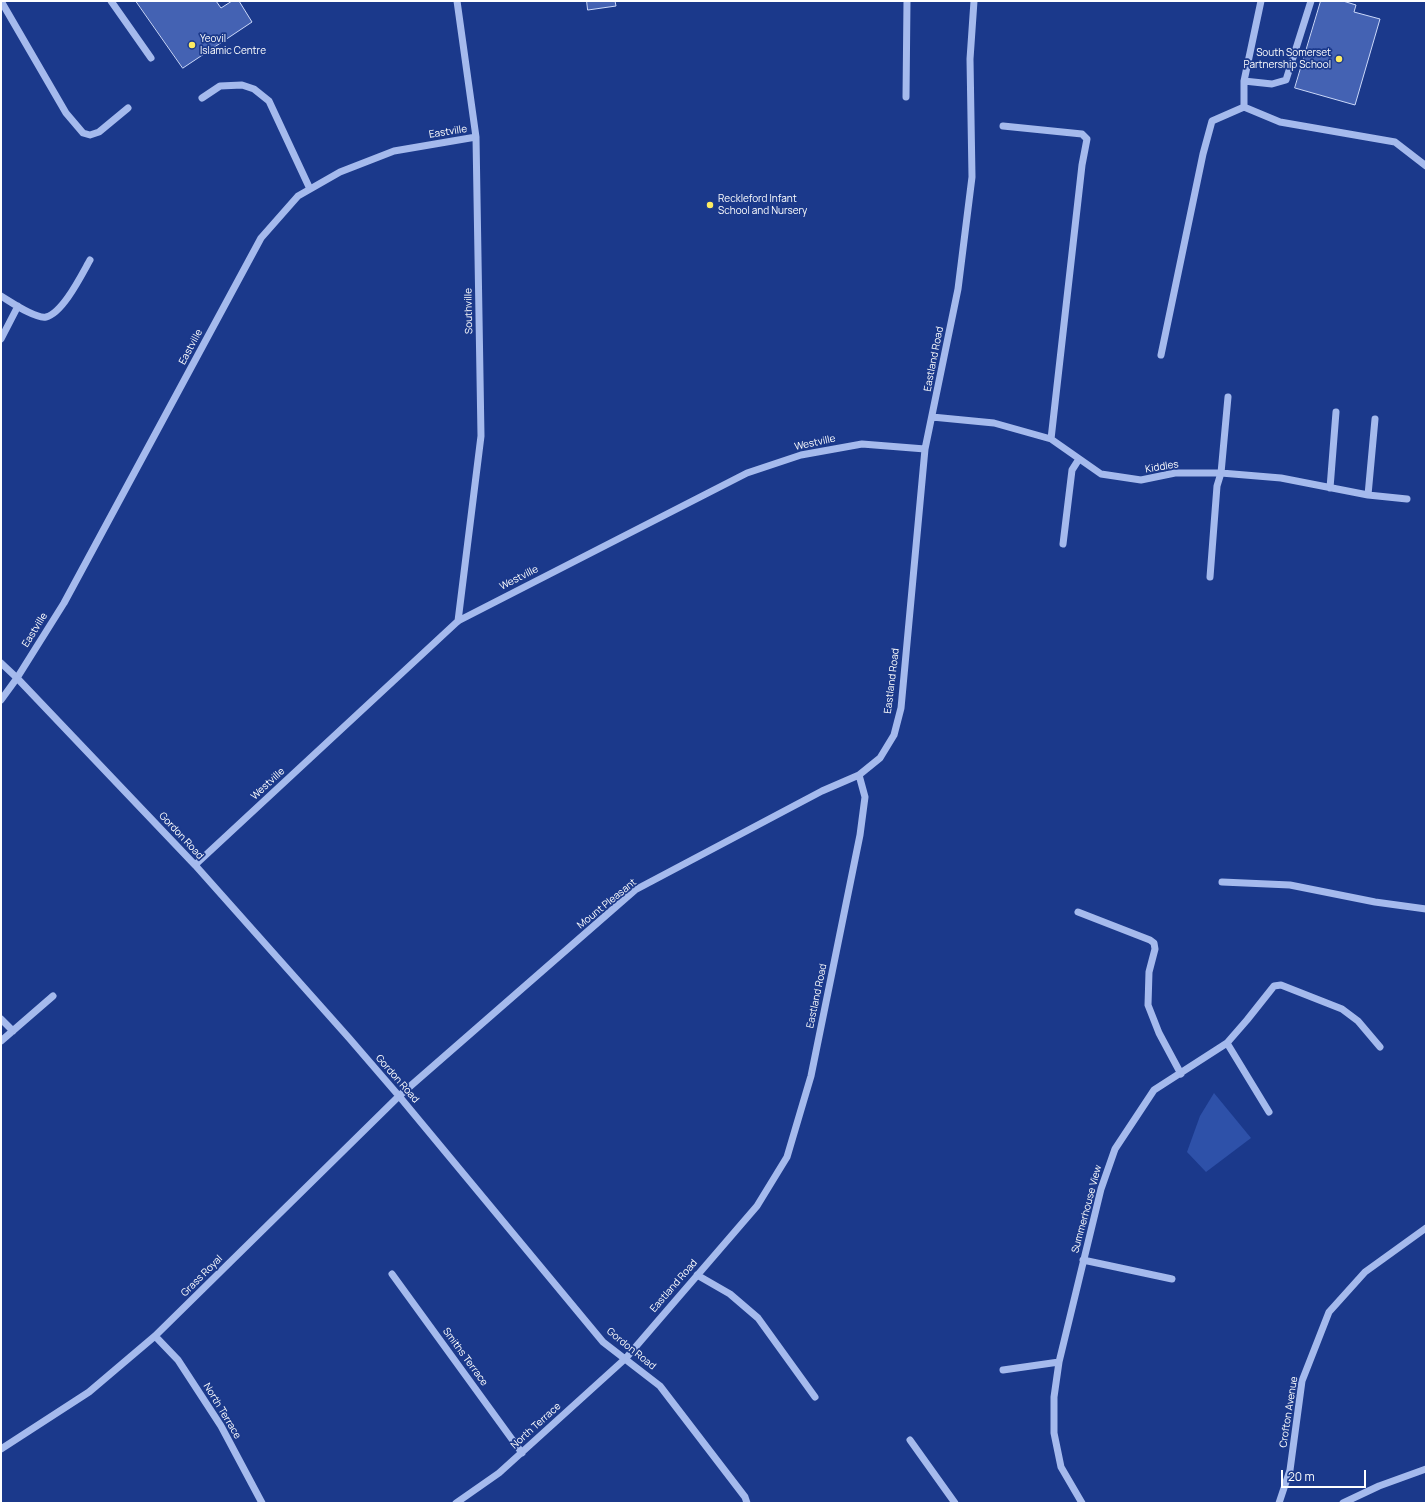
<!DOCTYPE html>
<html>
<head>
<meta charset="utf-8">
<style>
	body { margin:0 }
	#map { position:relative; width:1427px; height:1504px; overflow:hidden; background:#1b398b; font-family:Manrope,sans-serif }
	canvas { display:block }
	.frame { position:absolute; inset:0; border:2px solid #fff; pointer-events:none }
	.scale { position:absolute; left:1281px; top:1470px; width:85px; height:18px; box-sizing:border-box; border:2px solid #fff; border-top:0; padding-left:5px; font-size:12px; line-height:14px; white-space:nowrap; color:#fff; -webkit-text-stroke:3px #1b398b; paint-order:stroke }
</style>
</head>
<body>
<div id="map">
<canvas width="1427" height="1504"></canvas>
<div class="frame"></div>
<div class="scale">20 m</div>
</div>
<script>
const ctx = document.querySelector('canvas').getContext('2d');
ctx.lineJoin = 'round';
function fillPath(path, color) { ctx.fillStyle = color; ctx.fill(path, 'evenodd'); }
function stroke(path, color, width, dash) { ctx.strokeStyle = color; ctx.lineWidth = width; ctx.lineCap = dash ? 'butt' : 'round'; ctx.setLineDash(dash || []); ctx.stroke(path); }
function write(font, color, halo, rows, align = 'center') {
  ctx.font = font + ' Manrope,sans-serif'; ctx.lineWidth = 3.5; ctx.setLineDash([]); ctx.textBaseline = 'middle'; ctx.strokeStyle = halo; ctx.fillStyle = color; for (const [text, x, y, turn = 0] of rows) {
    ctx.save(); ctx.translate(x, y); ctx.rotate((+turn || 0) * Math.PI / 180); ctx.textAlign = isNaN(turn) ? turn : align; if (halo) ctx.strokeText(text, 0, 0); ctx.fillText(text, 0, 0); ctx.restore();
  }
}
fillPath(new Path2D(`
	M1214 1093 1251 1138 1206 1172 1187 1152 1200 1116Z`), '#2e51a9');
const building = new Path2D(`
	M136 1H216L221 8 232 1H239L252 22 183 68Z
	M587 1H615L616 6 588 10Z
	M1321 1H1343L1356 5 1354 12 1380 19 1355 105 1295 88Z`);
fillPath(building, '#4462b3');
stroke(building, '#cbd8f9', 1);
stroke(new Path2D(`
	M1 1 66 113 83 133 90 135 99 132 128 108
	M111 1 151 58
	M457 1 476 137 481 436 458 621
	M1244 81 1272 84 1286 80 1311 1
	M906 97 907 1
	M202 98 220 86 242 85 254 89 269 101 310 189
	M1244 107 1280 122 1395 142 1426 166
	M1003 126 1082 134 1087 139 1082 165 1051 439
	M1 296C11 302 35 319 46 317 63 313 82 274 90 260
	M1 339 18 306
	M1161 355 1203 154 1212 121 1244 107V81L1261 1
	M932 417 994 423 1051 439 1101 474 1141 480 1175 473H1221L1281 478 1368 495 1407 499
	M1330 488 1336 412
	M1368 495 1375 419
	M1063 544 1072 470 1079 459
	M1210 577 1217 486 1221 473 1228 397
	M1 663 17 678 195 865 349 1038 399 1096 603 1342 660 1386 745 1497 747 1503
	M1 700 17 678 64 603 261 238 298 196 340 172 394 151 476 137
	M195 865 458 621 747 473 801 455 862 444 925 449
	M1222 882 1290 885 1375 902 1426 909
	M1078 912 1150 940 1154 943 1155 949 1149 972 1148 1005 1159 1033 1181 1074
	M1 1019 13 1031
	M1 1041 53 996
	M1227 1043 1247 1020 1274 986 1281 985 1342 1009 1358 1021 1380 1047
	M1083 1260 1172 1279
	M392 1274 522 1453
	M697 1275 730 1294 758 1318 815 1397
	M155 1336 178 1360 221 1426 262 1503
	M1003 1370 1059 1362
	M910 1440 955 1503
	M1 1449 89 1392 155 1336 399 1096 635 890 822 791 859 775 880 758 894 735 901 708 925 449 958 289 972 177 970 59 974 1
	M456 1503 499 1473 626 1358 757 1206 787 1157 811 1076 860 835 865 797 859 775
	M1082 1503 1061 1467 1054 1433V1397L1059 1362 1101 1189 1115 1149 1154 1090 1227 1043 1269 1112
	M1279 1503 1290 1470 1302 1381 1329 1312 1365 1272 1426 1228
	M1343 1503 1379 1486 1426 1469`), '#a5baed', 7);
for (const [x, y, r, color] of [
	[192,45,4,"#feec62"],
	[1339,59,4,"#feec62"],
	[710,205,4,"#feec62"]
]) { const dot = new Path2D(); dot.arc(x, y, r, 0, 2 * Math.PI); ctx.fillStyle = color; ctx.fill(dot); stroke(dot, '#1b398b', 1.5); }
write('10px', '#fff', '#1b398b', [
	["Yeovil",200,39],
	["Islamic Centre",200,51],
	["South Somerset",1331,53,"right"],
	["Partnership School",1331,65,"right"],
	["Reckleford Infant",718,199],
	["School and Nursery",718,211]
], 'left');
write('10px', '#fff', '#1b398b', [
	["Eastville",448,132,-9],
	["Southville",469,311,-91],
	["Eastville",191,347,-62],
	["Eastland Road",934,359,-79],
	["Westville",815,443,-12],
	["Kiddles",1162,467,-9],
	["Westville",519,578,-27],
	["Eastville",35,630,-58],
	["Eastland Road",892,681,-83],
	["Westville",268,784,-43],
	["Gordon Road",181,836,47],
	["Mount Pleasant",607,904,-39],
	["Eastland Road",817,996,-78],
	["Gordon Road",397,1079,49],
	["Summerhouse View",1087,1209,-75],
	["Grass Royal",202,1276,-45],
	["Eastland Road",674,1286,-49],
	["Gordon Road",631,1349,39],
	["Smiths Terrace",465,1357,54],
	["North Terrace",222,1411,59],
	["Crofton Avenue",1289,1412,-81],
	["North Terrace",536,1426,-42]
]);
</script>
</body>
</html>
